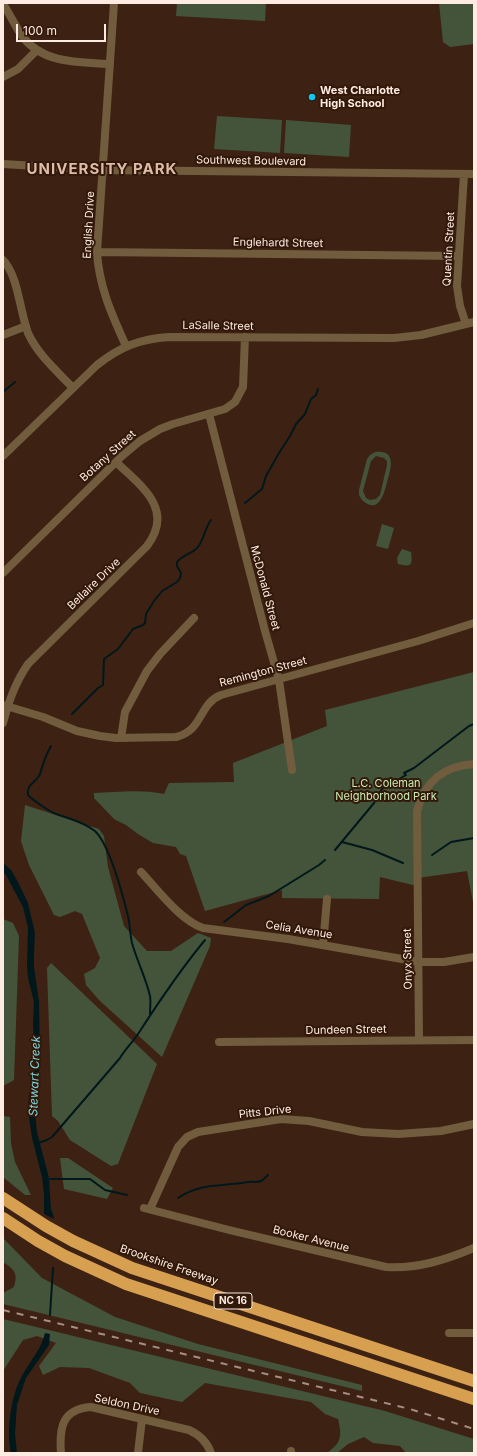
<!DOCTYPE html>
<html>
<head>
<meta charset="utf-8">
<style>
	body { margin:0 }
	#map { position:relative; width:477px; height:1456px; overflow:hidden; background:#3d2213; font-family:Inter,sans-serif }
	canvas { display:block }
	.frame { position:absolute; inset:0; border:4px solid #feebe1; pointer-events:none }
	.scale { position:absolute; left:16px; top:24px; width:90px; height:18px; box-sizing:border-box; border:2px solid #feebe1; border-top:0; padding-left:5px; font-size:12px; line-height:14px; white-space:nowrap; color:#feebe1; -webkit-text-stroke:3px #321809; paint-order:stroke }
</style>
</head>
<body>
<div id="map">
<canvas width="477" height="1456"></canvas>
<div class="frame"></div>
<div class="scale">100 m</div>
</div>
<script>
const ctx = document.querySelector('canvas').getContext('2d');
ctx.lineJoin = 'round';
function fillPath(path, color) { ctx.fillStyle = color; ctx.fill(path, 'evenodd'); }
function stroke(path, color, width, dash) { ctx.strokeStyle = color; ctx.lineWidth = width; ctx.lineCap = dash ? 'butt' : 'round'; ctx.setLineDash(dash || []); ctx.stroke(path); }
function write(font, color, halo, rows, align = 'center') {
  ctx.font = font + ' Inter,sans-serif'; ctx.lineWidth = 4; ctx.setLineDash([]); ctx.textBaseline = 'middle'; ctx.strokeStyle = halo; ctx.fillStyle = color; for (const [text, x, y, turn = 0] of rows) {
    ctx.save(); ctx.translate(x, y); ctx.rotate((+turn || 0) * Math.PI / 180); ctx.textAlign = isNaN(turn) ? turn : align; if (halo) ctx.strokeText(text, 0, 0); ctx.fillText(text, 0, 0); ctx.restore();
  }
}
fillPath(new Path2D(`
	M177 3H266L265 21 176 16Z
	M439 3H474V44L450 47 443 42Z
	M217 116 282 120 280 153 214 149Z
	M286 120 351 125 349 157 284 153Z
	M375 452C397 449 391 469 387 482 384 495 378 515 362 500L359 495V490L367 459 370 455ZM376 456 384 458 387 461V465L380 495 376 499 370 500 366 498 363 491 371 461Z
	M382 524 394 528 388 549 376 546Z
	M402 549 411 552C413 566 411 567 398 564L397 558Z
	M474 672V907L467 871 418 878 417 886 380 877 379 899 282 898V890L205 911 186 856 180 854 176 847 153 843 138 834 126 825 114 819 94 798V793C117 792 141 789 164 794L169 783 234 782 233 763 327 726 325 710Z
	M25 805 99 829 104 836 108 867 124 926 147 951H171L198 933 211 938 210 946 162 1057 100 1001 86 985 84 974 95 968 100 958 82 914 75 911 60 917 54 915 29 865 21 841Z
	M3 919 13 923 19 936 14 1080 3 1086Z
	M51 963 157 1064 118 1164 111 1166 70 1140 58 1121 52 1116 47 968Z
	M3 1116 10 1117 11 1143 15 1162 31 1195H25L3 1177Z
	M60 1158H68L113 1188 107 1199 64 1189Z
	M3 1238 42 1278 115 1317 198 1344 362 1385V1391L3 1304V1293L14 1287C18 1273 15 1270 3 1262Z
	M3 1319 385 1411 474 1439V1453H406L400 1446 373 1443 364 1437 348 1444 337 1453H327C342 1442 342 1436 338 1419L325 1414 311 1402 205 1383 182 1402 140 1393 130 1383 89 1368 60 1367 43 1375 39 1366 56 1343 37 1336 23 1340 3 1371Z`), '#44543b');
fillPath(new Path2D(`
	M3 863 11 870 18 882 28 903 35 933 34 954V967L39 1001 40 1064 35 1101V1112L37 1132 49 1178 51 1209 53 1214 54 1219 44 1214V1194L42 1177 32 1138 28 1110 29 1095 34 1076 35 1066 33 1025 34 1002 28 978 27 966 28 928 23 907 6 875 3 872Z
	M45 1333 50 1334 49 1345 26 1378 17 1405 15 1434 17 1453H11C6 1430 11 1394 23 1374 31 1359 41 1350 45 1333Z`), '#00181b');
stroke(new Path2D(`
	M3 392 15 382
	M245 503 262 489 266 476 279 453 290 436 296 424 305 414 311 399 316 395 318 389
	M72 714 98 688 103 685 104 659 118 649 133 629 143 625 145 623 146 614 154 601 162 591 177 582 180 578 181 573 177 566V562C182 555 192 554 198 547 204 539 205 528 211 520
	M51 746C45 756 43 764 40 774 37 782 26 784 28 795 34 801 51 813 59 815 71 819 85 823 95 831 110 845 123 896 128 916 130 925 130 934 132 943 137 961 146 978 150 996 151 1001 150 1008 150 1014
	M342 842 372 850 403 863
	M335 850 374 803 382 789 406 775 404 773 414 768 469 726 474 724
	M432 855 451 842 474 838
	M224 922 246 905 269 896 319 865 325 860
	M38 1143 47 1140 52 1137 120 1058C125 1049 134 1041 140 1031 160 1000 181 969 205 940
	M47 1179H90L105 1190 127 1195
	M178 1198C202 1182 221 1187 248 1182 252 1181 257 1183 261 1181 263 1180 266 1177 268 1175
	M50 1315 53 1268`), '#00181b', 2);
stroke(new Path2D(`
	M114 3 97 252C99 287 112 315 126 346
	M3 4C10 14 15 26 22 36 43 64 78 62 110 64
	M3 77 18 69 37 50
	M3 164 103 170 474 174
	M464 174 457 286 460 306 466 324
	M97 252 458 256
	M3 260C18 275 20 312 28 333 38 355 57 371 73 388
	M3 335 26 326
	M209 414 265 631 279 680 292 770
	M3 456 97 365C120 347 139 339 169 337L394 338 421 335 474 322
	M3 573 122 456 140 441 160 429 173 424 225 409 235 402 243 387 245 337
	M3 705 43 717 77 731 100 736 116 738 176 737C204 730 198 704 221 695L418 641 474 623
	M3 723C9 701 15 683 28 664L147 546C175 509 141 486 116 462
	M121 738 125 712 147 671 160 654 194 618
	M141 872C158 890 180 920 203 928L288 939 419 962H444L474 957
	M323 945 327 899
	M419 1040 417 811C425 781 443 766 474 764
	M219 1042 474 1040
	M144 1208 229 1230 386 1267C417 1269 445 1260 474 1248
	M150 1209 178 1147 187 1137 198 1132 281 1119 309 1121 362 1132 398 1134 441 1131 474 1124
	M449 1333H474
	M291 1451V1453
	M61 1453C59 1428 62 1409 91 1407L189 1430C200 1435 207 1442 211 1453
	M138 1453 142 1419`), '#725c3e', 8);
stroke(new Path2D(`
	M3 1198 46 1226 73 1241 132 1268 474 1381
	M3 1218 38 1241 65 1256 126 1284 474 1399`), '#d79f50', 12);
stroke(new Path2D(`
	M3 1310 410 1409 474 1429`), '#a58e82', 2, [7, 7]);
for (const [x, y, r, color] of [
	[312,97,4,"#07cbf9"]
]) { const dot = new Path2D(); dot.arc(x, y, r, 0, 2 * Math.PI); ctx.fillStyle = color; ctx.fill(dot); stroke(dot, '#321809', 1.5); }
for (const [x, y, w] of [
	[233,1301,38]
]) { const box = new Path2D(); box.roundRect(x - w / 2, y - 8, w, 16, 3); ctx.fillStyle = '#321809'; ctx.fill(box); stroke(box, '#feebe1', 1); }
write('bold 10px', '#feebe1', null, [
	["NC 16",233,1301]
]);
write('bold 11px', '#feebe1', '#321809', [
	["West Charlotte",320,91],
	["High School",320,104]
], 'left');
write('11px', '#feebe1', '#321809', [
	["Southwest Boulevard",251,161,1],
	["English Drive",89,225,-87],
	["Englehardt Street",278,243,1],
	["Quentin Street",449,249,-87],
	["LaSalle Street",218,326,1],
	["Botany Street",108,456,-42],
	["Bellaire Drive",94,584,-44],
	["McDonald Street",265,588,75],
	["Remington Street",263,672,-15],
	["Celia Avenue",299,930,9],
	["Onyx Street",408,959,-91],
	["Dundeen Street",346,1030,-1],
	["Pitts Drive",265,1112,-6],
	["Booker Avenue",311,1239,14],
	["Brookshire Freeway",169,1265,19],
	["Seldon Drive",127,1405,12]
]);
write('11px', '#c8edb2', '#321809', [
	["L.C. Coleman",386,784],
	["Neighborhood Park",386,797]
]);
write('italic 12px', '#79d3dc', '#321809', [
	["Stewart Creek",35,1076,-88]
]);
ctx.letterSpacing = '1px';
write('bold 15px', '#dfbba9', '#321809', [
	["UNIVERSITY PARK",102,169]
]);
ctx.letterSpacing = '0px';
</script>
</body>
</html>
